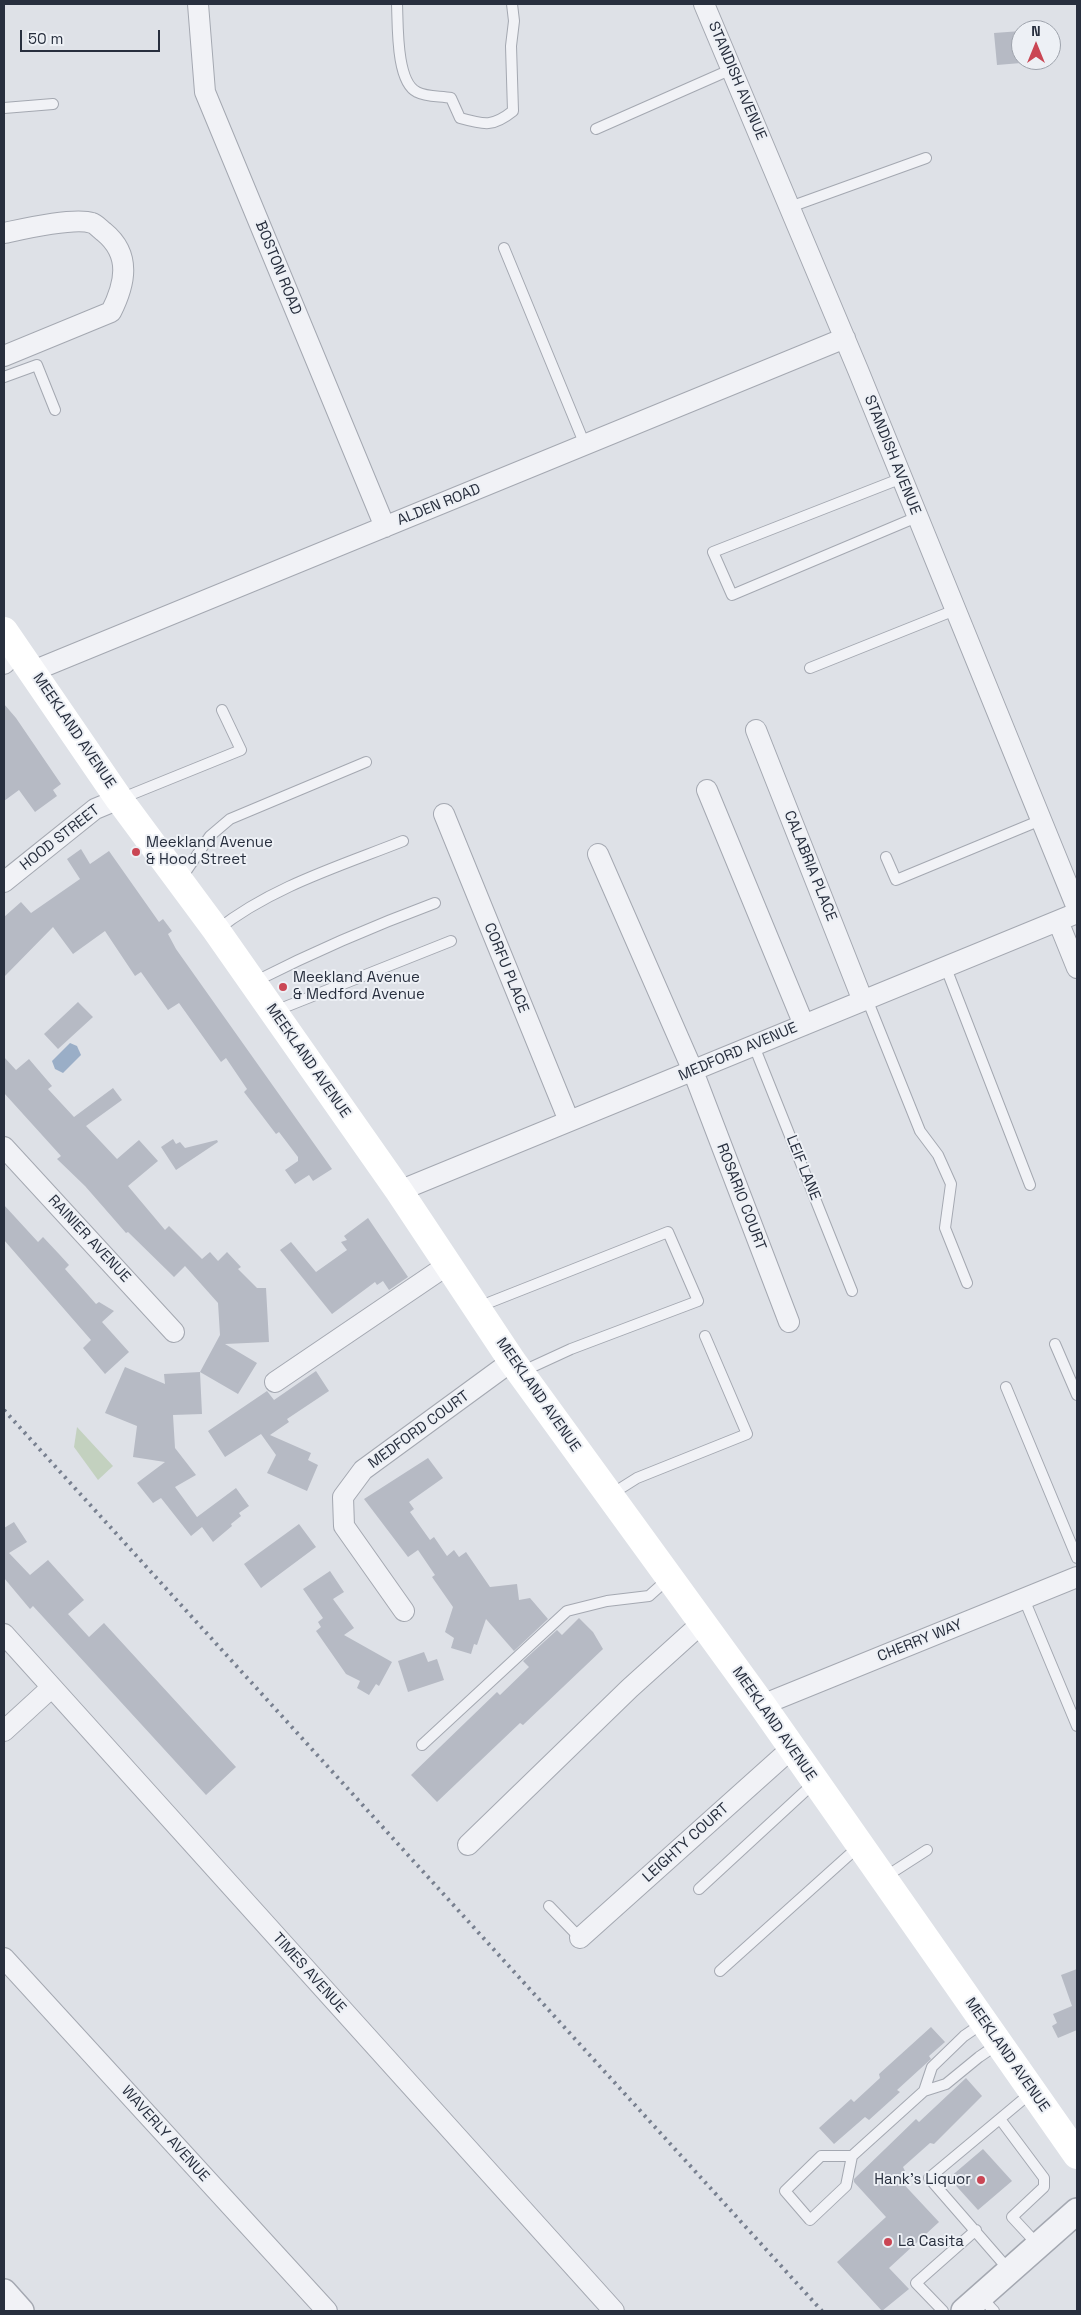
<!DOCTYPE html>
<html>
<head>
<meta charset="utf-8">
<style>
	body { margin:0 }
	#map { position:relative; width:1081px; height:2315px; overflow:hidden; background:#dee1e7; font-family:"Space Grotesk",sans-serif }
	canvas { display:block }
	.frame { position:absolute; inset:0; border:5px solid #282f3e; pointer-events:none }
	.north { position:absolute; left:1011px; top:20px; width:50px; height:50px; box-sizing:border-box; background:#edf0f5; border:1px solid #9ea3ac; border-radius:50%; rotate:0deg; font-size:14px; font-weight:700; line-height:20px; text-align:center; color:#282f3e }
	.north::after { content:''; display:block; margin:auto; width:18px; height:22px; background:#ca4654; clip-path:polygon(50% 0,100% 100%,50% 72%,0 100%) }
	.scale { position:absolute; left:20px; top:30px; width:140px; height:22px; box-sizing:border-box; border:2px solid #282f3e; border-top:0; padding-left:6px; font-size:15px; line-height:18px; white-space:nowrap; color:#282f3e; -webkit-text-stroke:4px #edf0f5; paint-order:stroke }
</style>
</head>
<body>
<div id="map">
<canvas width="1081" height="2315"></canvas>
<div class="frame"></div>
<div class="north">N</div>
<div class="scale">50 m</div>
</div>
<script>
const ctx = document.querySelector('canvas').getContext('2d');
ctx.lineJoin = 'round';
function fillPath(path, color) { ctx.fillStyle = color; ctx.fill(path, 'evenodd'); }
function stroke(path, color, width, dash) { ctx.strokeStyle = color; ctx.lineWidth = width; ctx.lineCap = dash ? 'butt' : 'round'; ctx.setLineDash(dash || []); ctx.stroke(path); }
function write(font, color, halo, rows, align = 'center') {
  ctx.font = font + ' "Space Grotesk",sans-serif'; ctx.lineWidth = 4; ctx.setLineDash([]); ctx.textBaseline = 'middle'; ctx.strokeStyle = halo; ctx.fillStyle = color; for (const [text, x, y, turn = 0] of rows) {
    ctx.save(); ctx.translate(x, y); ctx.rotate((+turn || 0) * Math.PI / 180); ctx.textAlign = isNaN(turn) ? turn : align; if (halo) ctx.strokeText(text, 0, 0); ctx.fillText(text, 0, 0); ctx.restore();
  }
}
fillPath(new Path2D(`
	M77 1427 113 1466 98 1480 74 1447Z`), '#c3d1bf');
fillPath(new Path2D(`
	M70 1043 77 1046 81 1055 63 1073 55 1069 52 1061Z`), '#9aaec7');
fillPath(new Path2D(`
	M1021 31V63L997 65 994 33Z
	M4 704 16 718 61 784 53 790 57 796 35 812 19 790 4 801Z
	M81 849 90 864 109 851 159 922 163 919 172 931 168 934 176 949 332 1169 313 1181 309 1175 295 1184 285 1170 298 1161V1157L279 1132 276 1134 244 1092 247 1089 226 1058 221 1062 179 1003 168 1010 141 972 135 976 105 931 73 954 53 927 4 977V917L21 902 31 913 80 879 67 859Z
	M78 1002 93 1017 58 1049 44 1034Z
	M4 1057 16 1070 29 1059 52 1086 48 1089 74 1117 113 1088 122 1100 86 1126 117 1159 139 1140 158 1161 128 1186 165 1230 169 1226 202 1259 210 1252 218 1261 227 1252 241 1267 238 1269 257 1288H266L269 1342 225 1344 257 1363 238 1394 200 1372 202 1414 173 1415 175 1448 196 1475 175 1487 197 1517 236 1488 249 1506 239 1513 241 1516 231 1524 232 1526 213 1542 202 1527 191 1536 161 1498 153 1503 137 1483 165 1462 133 1457 137 1426 105 1413 125 1367 165 1384 164 1374 200 1372 220 1335 218 1303 185 1266 174 1277 128 1232 126 1233 85 1186 57 1159 61 1156 4 1093Z
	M173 1139 176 1144 180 1142 185 1148 217 1140 218 1142 176 1170 161 1147Z
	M4 1205 38 1242 43 1237 59 1254 69 1265 65 1269 96 1304 99 1302 114 1311 102 1322 129 1352 105 1374 83 1348 91 1340 4 1240Z
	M368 1218 408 1277 389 1290 383 1281 377 1285 375 1282 332 1314 280 1250 291 1242 316 1272 347 1250 341 1242 347 1240 344 1236Z
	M316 1371 329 1391 287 1419 289 1422 270 1435 311 1453 308 1460 318 1465 307 1491 267 1473 276 1455 261 1434 225 1457 208 1431 267 1391 274 1400Z
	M428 1458 443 1478 409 1502 414 1509 410 1512 430 1540 434 1537 447 1556 454 1550 459 1557 466 1552 490 1587 517 1584 519 1600 530 1598 548 1619 514 1651 486 1619 477 1645 474 1644 471 1654 451 1648 454 1638 445 1632 453 1607 432 1577 435 1575 418 1550 408 1557 364 1499Z
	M14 1522 27 1542 9 1553 30 1575 48 1560 84 1600 68 1614 89 1637 104 1623 236 1767 206 1795 33 1606 30 1609 4 1578V1528Z
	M299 1524 316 1547 261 1588 244 1564Z
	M330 1571 344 1592 333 1599 354 1628 344 1635 392 1662 379 1686 376 1684 369 1695 357 1688 360 1681 346 1674 316 1631 321 1627 318 1622 323 1618 303 1589Z
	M579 1618 593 1632 603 1649 523 1725 520 1723 437 1802 411 1775 497 1692 500 1695 529 1667 523 1661 557 1630 562 1635Z
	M424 1652 428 1662 437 1659 444 1680 408 1692 398 1661Z
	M1077 1969V2030L1058 2038 1052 2026 1057 2023 1053 2014 1072 2006 1061 1975Z
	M931 2027 945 2042 929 2056 931 2059 897 2090 900 2092 869 2120 865 2117 834 2144 819 2128 851 2099 854 2102 880 2078 879 2074Z
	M966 2078 982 2096 934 2144 930 2143 903 2167 905 2171 897 2177 939 2222 889 2268 909 2289 882 2311 837 2262 886 2217 854 2182V2179L916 2119 919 2122Z
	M983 2149 1012 2181 978 2210 949 2178Z`), '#b6bac4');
const service = new Path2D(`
	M397 4C398 25 396 82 417 92 426 97 441 96 451 98L460 118C485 125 493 127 513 111L511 46 514 21 512 4
	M4 108 53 104
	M596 129 732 69
	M790 207 926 158
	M504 248 585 445
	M4 377 37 365 55 410
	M902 478 713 552 732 595 917 517
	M810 668 955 610
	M120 799 241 750 222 710
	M886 857 896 880 1041 820
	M180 880 210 836 230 819 366 762
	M217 930C271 887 340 866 403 841
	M946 968 1030 1185
	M254 982C313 952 373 926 435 903
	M867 999 920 1131 938 1155 951 1184 945 1228 967 1283
	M275 1011 451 941
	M754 1046 852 1291
	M478 1307 668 1232 698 1301 571 1349 521 1372
	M1055 1344 1077 1395
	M1006 1387 1077 1558
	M610 1495 637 1478 747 1434 705 1336
	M1024 1599 1077 1726
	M422 1745 567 1611 607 1601 649 1596 669 1578
	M885 1877 927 1850
	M699 1889 814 1783
	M549 1906 580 1938
	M720 1971 858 1847
	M924 2091 946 2084 979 2057 998 2044
	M1000 2119 1044 2178V2187L1012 2217 1038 2245
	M852 2156 846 2186 810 2220 785 2191 821 2156H852L924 2091 932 2067 964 2036 983 2023
	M1009 2270 929 2178 1032 2092
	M981 2297 994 2311
	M943 2311 916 2283 976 2230`);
const minor = new Path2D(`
	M198 4 205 92 385 527
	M704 4 858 370 1077 908
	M4 233C23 229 75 217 92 223 96 224 101 230 104 232 132 255 125 284 111 312L4 356
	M4 664 18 651
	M33 671 845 338
	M756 730 863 1001
	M707 790 804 1025
	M444 814 569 1121
	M598 854 693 1071 789 1322
	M4 882 95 809 119 799
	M1058 921 1077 968
	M4 1147 174 1332
	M399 1191 1077 913
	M275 1382 449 1264
	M404 1611 344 1526 343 1497 363 1470 512 1361
	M4 1634 614 2311
	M762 1705 1077 1577
	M4 1731 51 1688
	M468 1845 630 1688 702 1623
	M580 1938 791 1749
	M4 1958 327 2311`);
const tertiary = new Path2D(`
	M4 2292 21 2311
	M964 2311 1077 2211`);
stroke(service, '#a4a8b1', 12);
stroke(minor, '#a4a8b1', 22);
stroke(tertiary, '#a4a8b1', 28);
stroke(service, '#f1f2f6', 10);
stroke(minor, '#f1f2f6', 20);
stroke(tertiary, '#f1f2f6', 25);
stroke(new Path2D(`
	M4 631 119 799 216 930 399 1191 512 1361 762 1705 1077 2155`), '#fff', 28);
stroke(new Path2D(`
	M4 1410 822 2311`), '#788090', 4, [2.5, 5]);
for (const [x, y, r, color] of [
	[136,852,5,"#ca4654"],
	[283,987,5,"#ca4654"],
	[981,2180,5,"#ca4654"],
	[888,2242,5,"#ca4654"]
]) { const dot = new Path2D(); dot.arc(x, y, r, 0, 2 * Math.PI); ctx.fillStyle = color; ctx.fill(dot); stroke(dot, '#edf0f5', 2); }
write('15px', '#282f3e', '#edf0f5', [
	["STANDISH AVENUE",737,81,67],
	["BOSTON ROAD",278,268,68],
	["STANDISH AVENUE",892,455,68],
	["ALDEN ROAD",439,505,-22],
	["MEEKLAND AVENUE",74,731,56],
	["HOOD STREET",60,838,-38],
	["CALABRIA PLACE",810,866,68],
	["CORFU PLACE",506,968,68],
	["MEDFORD AVENUE",738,1052,-23],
	["MEEKLAND AVENUE",308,1061,55],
	["LEIF LANE",803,1168,68],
	["ROSARIO COURT",741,1197,69],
	["RAINIER AVENUE",89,1239,47],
	["MEEKLAND AVENUE",538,1395,55],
	["MEDFORD COURT",419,1430,-36],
	["CHERRY WAY",920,1641,-22],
	["MEEKLAND AVENUE",774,1724,55],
	["LEIGHTY COURT",686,1843,-42],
	["TIMES AVENUE",309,1973,48],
	["MEEKLAND AVENUE",1007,2055,55],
	["WAVERLY AVENUE",165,2134,48]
]);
write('15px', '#282f3e', '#edf0f5', [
	["Meekland Avenue",146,843],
	["& Hood Street",146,860],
	["Meekland Avenue",293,978],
	["& Medford Avenue",293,995],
	["Hank's Liquor",971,2180,"right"],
	["La Casita",898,2242]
], 'left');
</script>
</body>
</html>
